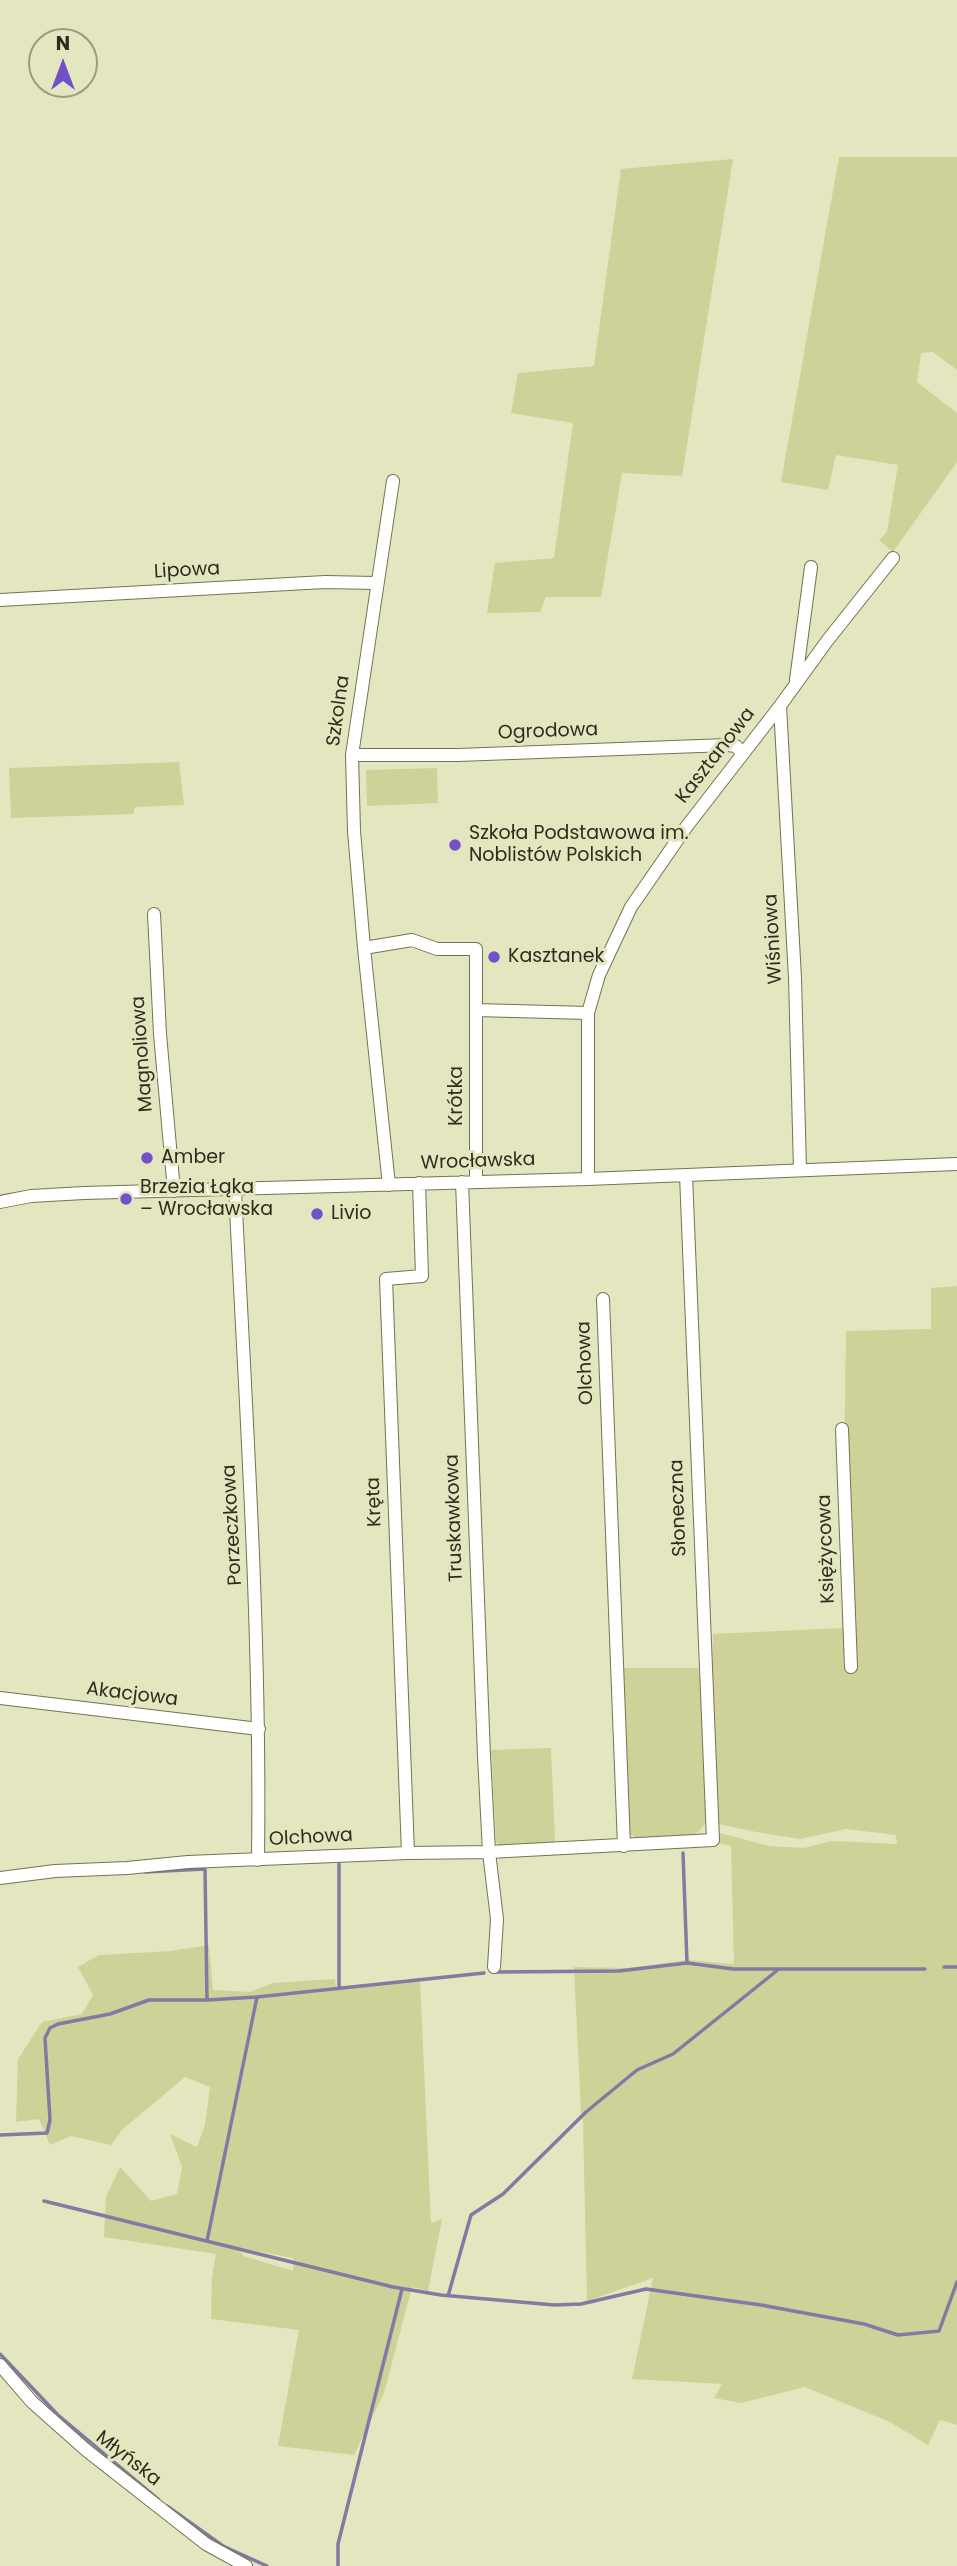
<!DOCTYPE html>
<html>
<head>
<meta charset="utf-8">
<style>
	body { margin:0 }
	#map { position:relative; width:957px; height:2566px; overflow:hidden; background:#e3e6be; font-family:Poppins,sans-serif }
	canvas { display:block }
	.north { position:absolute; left:28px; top:28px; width:70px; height:70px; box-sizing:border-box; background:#e3e6be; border:2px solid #9a9c7e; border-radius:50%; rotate:0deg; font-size:19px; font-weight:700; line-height:28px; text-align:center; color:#2c2d1e }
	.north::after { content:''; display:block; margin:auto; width:24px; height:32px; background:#7150ca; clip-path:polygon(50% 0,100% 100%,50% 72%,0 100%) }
</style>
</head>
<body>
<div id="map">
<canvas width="957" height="2566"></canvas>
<div class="north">N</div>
</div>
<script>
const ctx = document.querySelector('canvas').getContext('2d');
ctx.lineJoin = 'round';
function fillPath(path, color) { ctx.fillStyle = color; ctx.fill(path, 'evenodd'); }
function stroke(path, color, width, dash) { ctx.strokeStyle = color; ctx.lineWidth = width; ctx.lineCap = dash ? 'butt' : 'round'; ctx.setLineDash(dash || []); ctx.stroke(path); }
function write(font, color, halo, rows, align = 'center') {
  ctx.font = font + ' Poppins,sans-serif'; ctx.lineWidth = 6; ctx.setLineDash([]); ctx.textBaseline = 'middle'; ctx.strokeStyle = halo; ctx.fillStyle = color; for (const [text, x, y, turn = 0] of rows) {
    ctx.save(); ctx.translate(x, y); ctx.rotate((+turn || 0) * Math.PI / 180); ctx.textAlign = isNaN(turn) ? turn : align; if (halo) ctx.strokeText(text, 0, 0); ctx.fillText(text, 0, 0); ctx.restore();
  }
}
fillPath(new Path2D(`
	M839 157H957V370L933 352 921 353 917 382 957 413V462L893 552 879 540 887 532 898 465 836 455 828 490 781 482Z
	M733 159 682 476 622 473 601 597H546L540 612 487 613 495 563 554 558 573 423 511 413 518 373 594 366 621 169Z
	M179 762 184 805 135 807 133 814 11 818 9 768Z
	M437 768 438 803 367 806 366 770Z
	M957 1286V2425L940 2420 928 2445 890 2422 805 2387 741 2403 714 2398 722 2384 632 2379 653 2278 587 2301 583 2121 581 2112 574 1967 628 1968 688 1960 734 1964 731 1846 718 1843 716 1832 769 1846 804 1848 831 1841 897 1844 896 1835 846 1829 800 1839 756 1832 719 1824 712 1688 713 1634 842 1628 846 1331 931 1329V1288Z
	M620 1668H698L702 1696 707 1821C703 1827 699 1833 691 1836 676 1842 638 1844 628 1832Z
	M551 1748 555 1842 499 1845 496 1841 491 1750Z
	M209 1945 213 1990 250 1992 273 1983 335 1979 336 1989 420 1980 431 2223 442 2219 428 2291 412 2287 384 2393 354 2455 278 2446 299 2330 211 2319 212 2277 216 2254 104 2237 106 2197 120 2167 151 2201 177 2194 182 2167 170 2134 197 2147 205 2125 210 2087 185 2077 122 2130 111 2145 71 2136 50 2145 39 2119 16 2122 18 2059 42 2022 82 2014 93 1995 78 1967 99 1955 171 1951ZM236 2247 293 2258V2271L244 2256Z`), '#ced299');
stroke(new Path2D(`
	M683 1853 687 1963
	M339 1864V1987
	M145 1872 205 1869 207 2000
	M944 1967H957
	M496 1972 619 1971 687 1963 733 1969H925
	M0 2135 47 2133 50 2120 45 2038 50 2028 58 2024 110 2014 149 2000H207L257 1997 484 1973
	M44 2201 393 2287 441 2295 554 2305 581 2304 646 2289 761 2305 864 2324 898 2335 939 2331 957 2282
	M207 2241 257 1997
	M448 2296 471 2215 503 2194 586 2112 637 2070 673 2054 779 1969
	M0 2354 58 2415 158 2499
	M167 2506 223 2546 267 2566
	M338 2566V2544L402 2289`), '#817aa3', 3.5);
const minor = new Path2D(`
	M0 600 325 582 376 583
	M796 680 811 567
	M780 706 795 978 800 1170
	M352 755H458L727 745 736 746 742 753
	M154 914 160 1034 174 1191
	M364 948 412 940 437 949H476V1181
	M476 1010 588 1013
	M588 1179V1013L599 975 631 907 687 826 780 706 827 641 893 558
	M462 1182 484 1756 489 1852 497 1919 494 1967
	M389 1185 364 948 354 831 352 755 393 481
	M235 1189C246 1413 261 1636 258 1860
	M0 1202 31 1196 84 1193 588 1179 957 1164
	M603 1299 624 1846
	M842 1429 851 1667
	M0 1698 259 1729
	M408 1853 386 1279 422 1276 419 1183
	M0 1878 55 1871 127 1868 188 1862 408 1853 489 1852 713 1840 686 1175
	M0 2365 32 2402 86 2450 206 2544 246 2566`);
stroke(minor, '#727450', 14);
stroke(minor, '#fff', 12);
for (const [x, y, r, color] of [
	[455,845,7,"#7150ca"],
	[494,957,7,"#7150ca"],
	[147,1158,7,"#7150ca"],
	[126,1199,7,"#7150ca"],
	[317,1214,7,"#7150ca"]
]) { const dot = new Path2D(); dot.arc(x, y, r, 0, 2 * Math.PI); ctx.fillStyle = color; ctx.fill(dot); stroke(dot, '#e3e6be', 2.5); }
write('19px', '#2c2d1e', '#e3e6be', [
	["Lipowa",187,571,-3],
	["Szkolna",339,711,-82],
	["Ogrodowa",548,732,-2],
	["Kasztanowa",716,756,-52],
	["Wiśniowa",774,939,-93],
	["Magnoliowa",143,1054,-94],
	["Krótka",457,1096,-90],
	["Wrocławska",478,1162,-2],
	["Olchowa",586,1363,-92],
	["Kręta",375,1502,-92],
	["Słoneczna",679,1508,-92],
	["Truskawkowa",455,1518,-92],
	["Porzeczkowa",233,1525,-93],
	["Księżycowa",827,1549,-92],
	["Akacjowa",132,1695,7],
	["Olchowa",311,1838,-3],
	["Młyńska",128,2459,38]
]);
write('19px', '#2c2d1e', '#e3e6be', [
	["Szkoła Podstawowa im.",469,834],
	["Noblistów Polskich",469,856],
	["Kasztanek",508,957],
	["Amber",161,1158],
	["Brzezia Łąka",140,1188],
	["– Wrocławska",140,1210],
	["Livio",331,1214]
], 'left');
</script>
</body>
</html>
